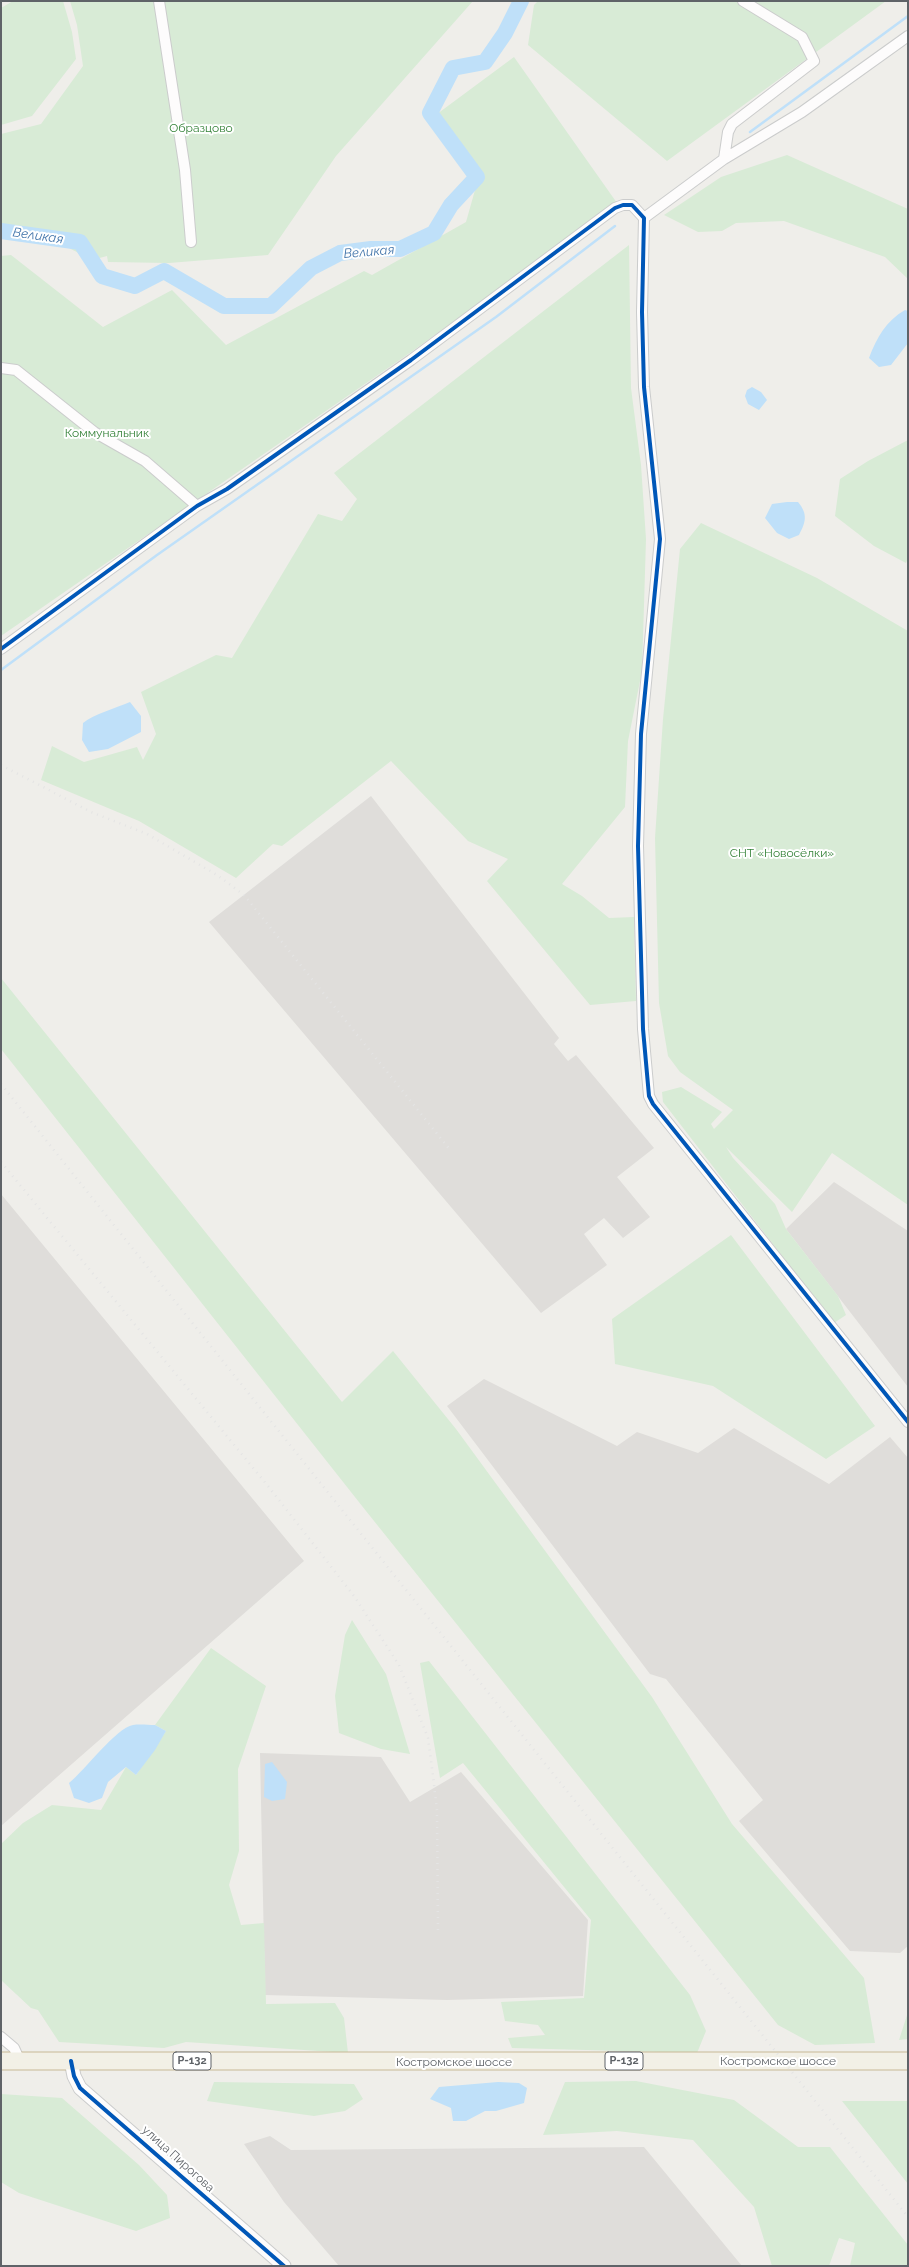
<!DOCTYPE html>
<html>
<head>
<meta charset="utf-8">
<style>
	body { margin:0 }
	#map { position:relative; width:909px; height:2267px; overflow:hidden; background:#efeeea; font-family:Raleway,sans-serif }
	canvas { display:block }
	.frame { position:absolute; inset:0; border:2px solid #5f6368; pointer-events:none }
</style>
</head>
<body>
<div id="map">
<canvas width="909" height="2267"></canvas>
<div class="frame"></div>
</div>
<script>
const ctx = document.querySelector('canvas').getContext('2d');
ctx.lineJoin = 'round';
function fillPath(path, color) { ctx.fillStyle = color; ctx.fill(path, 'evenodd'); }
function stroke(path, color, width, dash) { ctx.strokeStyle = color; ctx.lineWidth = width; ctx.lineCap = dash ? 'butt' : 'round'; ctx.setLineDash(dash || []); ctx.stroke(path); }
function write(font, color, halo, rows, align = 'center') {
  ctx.font = font + ' Raleway,sans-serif'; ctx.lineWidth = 4; ctx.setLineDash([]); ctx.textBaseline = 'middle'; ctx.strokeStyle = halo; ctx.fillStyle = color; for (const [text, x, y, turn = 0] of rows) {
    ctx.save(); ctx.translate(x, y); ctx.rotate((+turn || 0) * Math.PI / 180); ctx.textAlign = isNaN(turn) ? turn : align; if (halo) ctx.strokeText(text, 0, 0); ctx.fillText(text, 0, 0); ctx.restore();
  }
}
fillPath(new Path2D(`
	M371 796 559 1038 554 1044 568 1061 576 1055 654 1148 617 1177 650 1217 623 1238 604 1218 584 1234 607 1265 541 1313 209 922Z
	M834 1182 908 1231V1387L786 1229Z
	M1 1194 304 1561 1 1826Z
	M484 1379 617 1446 637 1432 698 1453 734 1428 829 1484 890 1437 908 1458V1946L900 1953 850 1951 739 1821 763 1800 666 1679 650 1674 447 1406Z
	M260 1753 381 1757 410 1802 461 1772 588 1920 583 1996 447 2000 265 1995Z
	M270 2136 291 2150 644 2147 742 2266H339L284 2202 244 2144Z`), '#dfddda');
fillPath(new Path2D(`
	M13 1H63L72 32 76 59 32 116 1 125V8Z
	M70 1H473L336 156 268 255 169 263 108 262 107 256 92 260 67 247 1 224V134L41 124 83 66 77 25Z
	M538 1H886L667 161 528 45 534 5Z
	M514 57 617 203 414 350 1 636V256L11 255 103 327 172 290 226 345 364 271 372 275 466 222 477 183 433 117Z
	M787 155 908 209V279L885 257 784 221 736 223 722 231 698 232 664 215 721 177Z
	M629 245 631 388 641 465 646 539 642 671 628 741 625 807 562 884 582 896 609 918 634 917 636 1001 590 1005 487 881 508 859 468 841 391 761 282 846 273 844 236 878 139 821 41 780 52 746 84 762 137 747 143 760 156 734 141 692 216 655 232 658 318 514 342 521 357 499 334 473Z
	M908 440V558L906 563 874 546 835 516 840 479 868 461Z
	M701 523 817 578 908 631V1205L832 1153 792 1212 726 1147 733 1158 775 1204 786 1229 838 1296 846 1315 834 1323 663 1102 662 1092 681 1087 722 1112 711 1124 714 1129 733 1110 680 1072 668 1056 659 1003 655 838 663 719 680 549Z
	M1 978 342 1402 393 1351 456 1429 652 1697 732 1824 864 1978 875 2043 815 2045 778 2025 366 1511 1 1049Z
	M731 1235 875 1426 826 1459 713 1386 615 1364 612 1319Z
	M352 1620 386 1674 410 1754 381 1749 339 1733 335 1696 345 1635Z
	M211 1648 266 1686 238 1769 239 1851 229 1885 241 1925 264 1923 266 2004 335 2003 344 2018 348 2053 186 2042 164 2048 59 2042 38 2010 31 2008 1 1980V1844L23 1823 52 1805 101 1810 126 1767 136 1775 166 1731 155 1725Z
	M429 1661 690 1995 706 2031 697 2053 512 2048 508 2038 545 2035 538 2025 505 2021 501 2002 584 1998 591 1920 463 1763 440 1778 420 1663Z
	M908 2012V2039L899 2040Z
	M636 2081 734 2100 798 2147H830L908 2245V2266H850L855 2243 839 2238 829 2266H772L754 2207 693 2140 617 2131 543 2135 565 2082Z
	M214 2082 354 2084 363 2099 345 2111 314 2116 207 2101Z
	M1 2094 62 2098 139 2165 167 2195 170 2218 136 2231 19 2193 1 2182Z
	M842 2101H908V2184Z`), '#d8ebd6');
fillPath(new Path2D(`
	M905 310 908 311V343L891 365 879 367 869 358C877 337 886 321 905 310Z
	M752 387 761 392 767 400 759 410 748 404 745 396 747 390Z
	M787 502H798C808 514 806 522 799 535L789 539 777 533 765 518 772 504Z
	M130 702 141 716V732L108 749 89 752 82 740 83 723C94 714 116 708 130 702Z
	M155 1725 166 1731 155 1750 136 1775 126 1767 108 1782 102 1798 89 1803 74 1798 69 1783C85 1770 116 1728 133 1725 140 1724 148 1725 155 1725Z
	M272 1762 287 1782 285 1799 272 1801 264 1797 265 1764Z
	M498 2082 519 2083 527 2088 524 2103 496 2111H485L466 2121H453L451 2108 430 2099 439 2087Z`), '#bfe0f9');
stroke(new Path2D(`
	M750 132 908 16
	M1 670 157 555 496 317 615 226`), '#bfe0f9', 2.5);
stroke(new Path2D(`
	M1 231 80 242 102 276 135 286 164 271 224 306H271L311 268 340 253 371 249H400L434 233 451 205 477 177 430 113 453 68 485 62 505 33 521 1`), '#bfe0f9', 16);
const minor = new Path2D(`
	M159 1 185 170 191 242
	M724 159 728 132 732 124 814 61 802 37 743 1
	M644 218 724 159 802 112 908 36
	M1 368 16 370 94 432 145 461 197 506
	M1 649 197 506 227 489 411 360 615 208 623 205H632L644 218 642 312 644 387 660 539 641 734 638 846 643 1029 649 1096 653 1104 908 1422
	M1 2037 14 2048 20 2061`);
const tertiary = new Path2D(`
	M71 2061 74 2076 80 2088 284 2266`);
const trunk = new Path2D(`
	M1 2061H908`);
stroke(minor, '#cbcccc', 12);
stroke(tertiary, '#cbcccc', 15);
stroke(trunk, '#c8b996', 19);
stroke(minor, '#fdfcfc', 10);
stroke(tertiary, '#fdfcfc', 13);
stroke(trunk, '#f2f0e6', 17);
stroke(new Path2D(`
	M1 765 91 812 147 834 217 875 244 895 451 1151
	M1 1084 908 2217
	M1 1162 268 1486 354 1596 399 1665 428 1738 433 1776 437 1810 438 1931`), '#e4e4e4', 2.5, [1, 5]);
stroke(new Path2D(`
	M1 649 197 506 227 489 411 360 615 208 623 205H632L644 218 642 312 644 387 660 539 641 734 638 846 643 1029 649 1096 653 1104 908 1422
	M71 2061 74 2076 80 2088 284 2266`), '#0057b8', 4);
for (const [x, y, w] of [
	[192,2061,38],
	[624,2061,38]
]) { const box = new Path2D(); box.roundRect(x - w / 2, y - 9, w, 18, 3); ctx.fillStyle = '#fff'; ctx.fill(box); stroke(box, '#5f6368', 1); }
write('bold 11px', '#5f6368', null, [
	["Р-132",192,2061],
	["Р-132",624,2061]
]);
write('12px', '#348238', '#fff', [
	["Образцово",201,128],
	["Коммунальник",107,433],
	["СНТ «Новосёлки»",782,853]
]);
write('12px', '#5f6368', '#fff', [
	["Костромское шоссе",778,2061],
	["Костромское шоссе",454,2062],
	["улица Пирогова",178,2159,42]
]);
write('italic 13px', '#4174aa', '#fff', [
	["Великая",38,236,8],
	["Великая",369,252,-5]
]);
</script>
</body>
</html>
